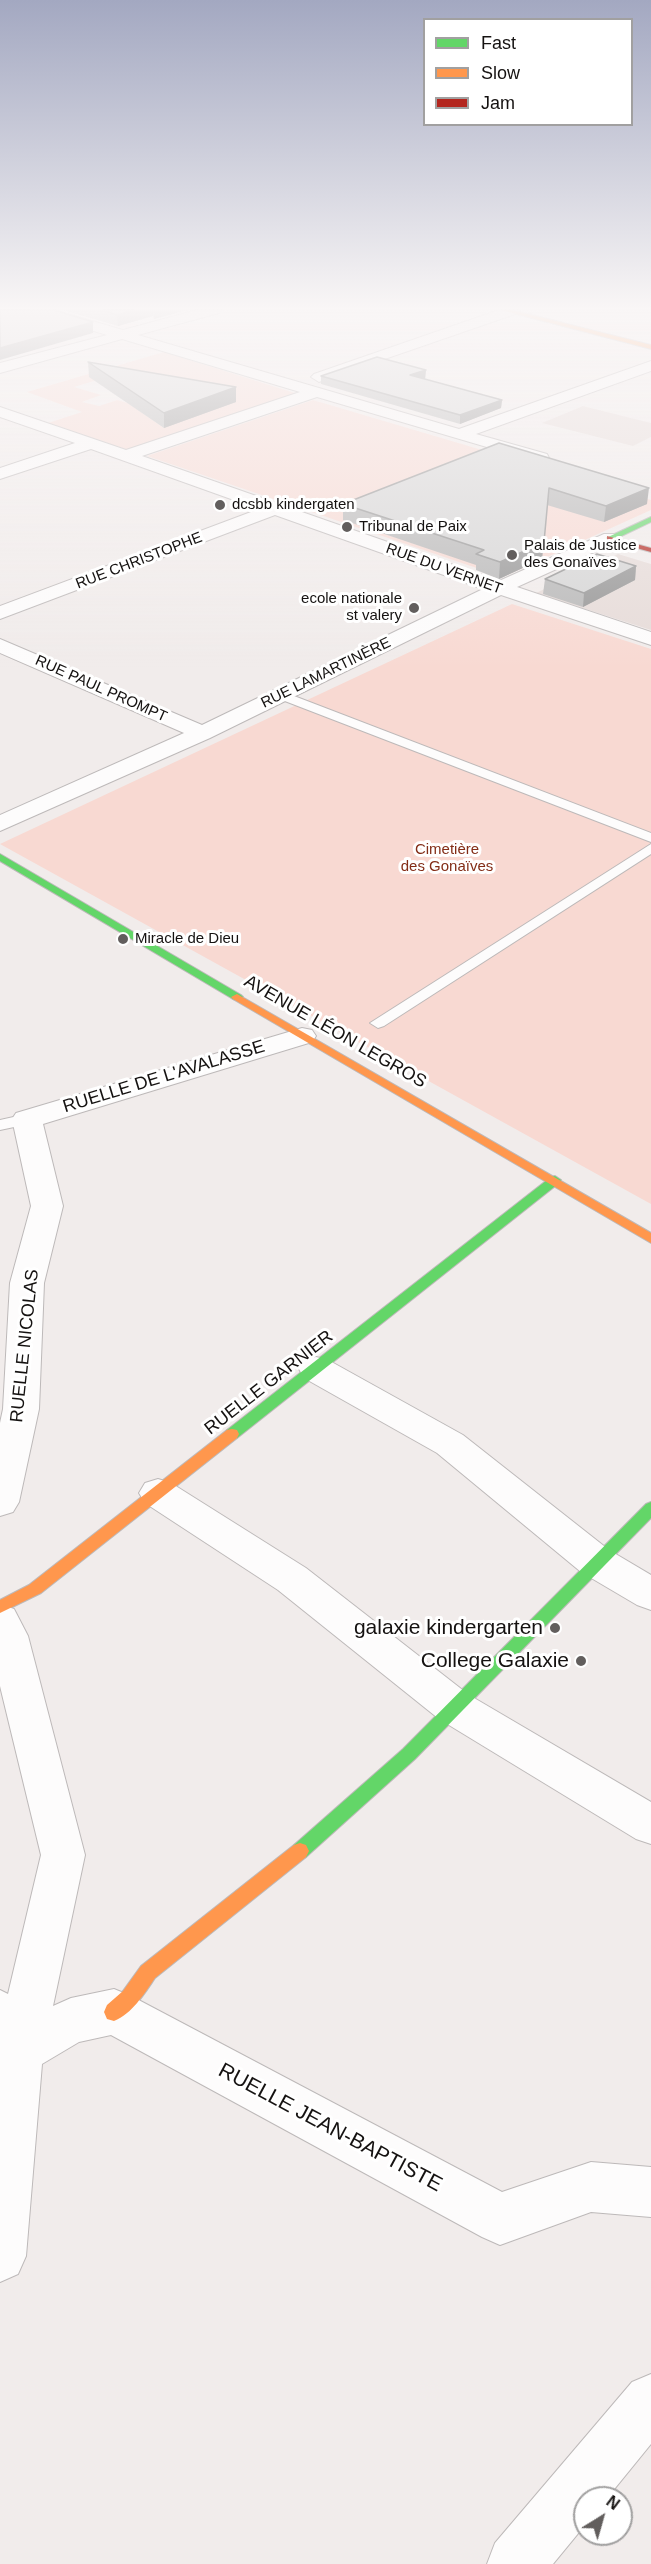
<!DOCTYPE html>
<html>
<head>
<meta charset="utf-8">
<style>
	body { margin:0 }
	#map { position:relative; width:651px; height:2564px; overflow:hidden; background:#f1eceb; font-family:Helvetica,sans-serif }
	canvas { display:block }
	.legend { position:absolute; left:423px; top:18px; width:210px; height:108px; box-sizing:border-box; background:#fff; border:2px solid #a1a0a0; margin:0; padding:8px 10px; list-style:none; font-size:18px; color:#151211 }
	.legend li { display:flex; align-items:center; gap:12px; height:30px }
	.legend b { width:30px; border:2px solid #a1a0a0 }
	.north { position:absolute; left:573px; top:2486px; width:60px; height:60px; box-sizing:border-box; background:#fff; border:2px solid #a1a0a0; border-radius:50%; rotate:37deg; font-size:16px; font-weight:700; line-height:24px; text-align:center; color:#151211 }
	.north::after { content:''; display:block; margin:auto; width:21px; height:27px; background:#625e5d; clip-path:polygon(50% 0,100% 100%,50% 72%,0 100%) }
</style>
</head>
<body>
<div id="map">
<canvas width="651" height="2564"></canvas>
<ul class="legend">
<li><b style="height:8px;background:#63d668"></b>Fast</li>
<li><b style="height:8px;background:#ff974d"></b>Slow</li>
<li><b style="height:8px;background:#b3261e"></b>Jam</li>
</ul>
<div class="north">N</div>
</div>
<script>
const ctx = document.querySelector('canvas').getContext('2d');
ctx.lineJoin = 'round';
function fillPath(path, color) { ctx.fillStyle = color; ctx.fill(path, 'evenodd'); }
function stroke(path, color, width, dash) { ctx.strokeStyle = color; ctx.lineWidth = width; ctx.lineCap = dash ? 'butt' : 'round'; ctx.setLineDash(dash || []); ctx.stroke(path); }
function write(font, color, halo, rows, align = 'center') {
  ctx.font = font + ' Helvetica,sans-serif'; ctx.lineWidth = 6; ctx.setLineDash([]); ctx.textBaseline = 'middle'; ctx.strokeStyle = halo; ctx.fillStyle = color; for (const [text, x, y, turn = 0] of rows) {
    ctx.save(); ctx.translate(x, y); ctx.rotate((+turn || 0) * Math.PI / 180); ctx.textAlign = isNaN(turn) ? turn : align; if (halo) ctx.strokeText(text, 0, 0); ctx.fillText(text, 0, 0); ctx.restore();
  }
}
fillPath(new Path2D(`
	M583 406 651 423V437L633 446 542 423Z
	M618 554 651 564V630L536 593Z`), '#e6dbd8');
fillPath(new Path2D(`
	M164 352 298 394 128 450 48 423 82 412 27 392ZM114 375 164 428 128 403 117 400 99 406 82 402 101 395 74 387Z
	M313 400 651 500V510L503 577 147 456ZM344 520 544 542 543 549 490 569Z
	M512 604 651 649V1204L0 844Z`), '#f8d9d2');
const lane = new Path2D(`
	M281 691 651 833V842L277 698 275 695 277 692Z
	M651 844V854L384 1026 378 1028 370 1023Z
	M27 1114 33 1115 36 1119 33 1123 0 1130V1120Z`);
const street = new Path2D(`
	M31 310H54L123 330 197 310H221L219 313 138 335 459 429 651 361V371L476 434 547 454 549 458 547 462 541 463 317 397 142 456 499 581 604 534H616L619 538 616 542 517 587 651 632V645L501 595 210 738 0 831V815L184 733 0 653V639L202 725 483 589 275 515 0 619V606L259 509 91 449 0 479V468L75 443 0 417V407L126 450 300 392 122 339 0 373V363L107 335 33 313Z
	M499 310H520L518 313 324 380 319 382 311 377 314 374Z
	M302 1028 312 1030 316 1036 312 1042 43 1124 63 1206 44 1283 39 1409 19 1502 13 1512 0 1516V1423L3 1409 10 1283 31 1206 12 1119 16 1113Z
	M316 1357 328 1360 463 1435 609 1550 651 1575V1610L637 1605 581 1572 437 1453 304 1378 299 1369 304 1360Z
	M158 1479 171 1483 306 1568 469 1695 651 1802V1844L636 1839 439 1719 278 1590 145 1503 139 1493 145 1483Z
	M0 1604 14 1609 28 1636 85 1855 53 2006 71 1998 114 1989 131 1996 502 2192 591 2162 651 2167V2217L591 2212 500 2245 482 2237 111 2035 79 2042 42 2064 26 2256 18 2274 0 2282V1990L8 1994 41 1855 0 1686Z
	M651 2374V2444L607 2498H585V2525L553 2564H487L495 2543 632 2382Z`);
const fast = new Path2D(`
	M651 517V522L613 540 606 538Z
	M0 854 241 995 243 997 237 1000 233 999 0 861Z
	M555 1176 561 1180 559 1183 237 1438H227L225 1434 227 1430 551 1177Z
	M651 1502V1518L415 1759 306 1857 300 1859 294 1857 291 1851 294 1845 403 1749 646 1504Z`);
const slow = new Path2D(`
	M501 310H512L651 345V349Z
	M237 994 651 1233V1243L233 999 231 997Z
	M232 1429 237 1430 239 1434 237 1438 41 1593 0 1613V1600L29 1585 227 1430Z
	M300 1843 306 1845 309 1851 306 1857 155 1978C144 1994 132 2014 114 2021L107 2019 104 2012 107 2005 123 1991 141 1966 294 1845Z`);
const jam = new Path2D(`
	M607 536 651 548V552L607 540Z`);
stroke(lane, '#bdb9b9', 2);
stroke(street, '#bdb9b9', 2);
stroke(fast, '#bdb9b9', 2);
stroke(slow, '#bdb9b9', 2);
stroke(jam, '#bdb9b9', 2);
fillPath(lane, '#fdfcfc');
fillPath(street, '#fdfcfc');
fillPath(fast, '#63d668');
fillPath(slow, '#ff974d');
fillPath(jam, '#b3261e');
fillPath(new Path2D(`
	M63 310H187L154 319 153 316 118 326Z
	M88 362 236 402 164 428 89 377Z
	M426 370 425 379 502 400 501 408 460 424 321 384V376Z
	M499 443 647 504 604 522 547 505 542 559 499 579 476 570V565L343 520V504Z
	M636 566 635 580 583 607 543 594 545 579Z`), '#b7b7b7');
fillPath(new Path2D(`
	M134 310H153V316L118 326 117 315Z
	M154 310H187L154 319Z
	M93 322V333L0 360V348Z
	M426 370 425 379 410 375Z
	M236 387V402L164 428V413Z
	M502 400 501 408 460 424V415Z
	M549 488 542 559 499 579 500 562Z
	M649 488 647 504 604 522 606 506Z
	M636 566 635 580 583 607 584 593Z`), '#959595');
const building = new Path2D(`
	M0 310H54L93 322 0 348Z
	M102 310H134L117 315Z
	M377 357 426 370 410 375 502 400 460 415 321 376Z
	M88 362 236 387 164 413Z
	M499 443 649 488 606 506 549 488 544 542 500 562 476 554 484 550 343 504Z
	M597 554 636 566 584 593 545 579Z`);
fillPath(building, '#d5d5d5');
stroke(building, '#959595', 1.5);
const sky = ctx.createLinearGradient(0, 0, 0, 669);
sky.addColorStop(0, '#a3a8c1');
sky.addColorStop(0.46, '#f9f6f6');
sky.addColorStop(1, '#f9f6f600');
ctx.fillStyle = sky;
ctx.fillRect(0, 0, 651, 669);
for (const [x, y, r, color] of [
	[220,505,6,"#625e5d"],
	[347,527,6,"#625e5d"],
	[512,555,6,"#625e5d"],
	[414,608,6,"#625e5d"],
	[123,939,6,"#625e5d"],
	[555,1628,6,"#625e5d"],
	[581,1661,6,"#625e5d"]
]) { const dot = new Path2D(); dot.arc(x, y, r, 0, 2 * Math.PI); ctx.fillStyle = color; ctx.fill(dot); stroke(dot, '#fff', 2); }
write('15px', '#151211', '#fff', [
	["dcsbb kindergaten",232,505],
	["Tribunal de Paix",359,527],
	["Palais de Justice",524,546],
	["des Gonaïves",524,563],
	["ecole nationale",402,599,"right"],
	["st valery",402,616,"right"],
	["Miracle de Dieu",135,939]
], 'left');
write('15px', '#151211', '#fff', [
	["RUE CHRISTOPHE",139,561,-21],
	["RUE DU VERNET",444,569,20],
	["RUE LAMARTINÈRE",326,673,-26],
	["RUE PAUL PROMPT",101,689,24]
]);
write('15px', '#832d17', '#fff', [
	["Cimetière",447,850],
	["des Gonaïves",447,867]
]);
write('18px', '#151211', '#fff', [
	["AVENUE LÉON LEGROS",335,1032,30],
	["RUELLE DE L'AVALASSE",164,1077,-17],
	["RUELLE NICOLAS",25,1346,-84],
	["RUELLE GARNIER",269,1383,-38]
]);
write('21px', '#151211', '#fff', [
	["galaxie kindergarten",543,1628],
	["College Galaxie",569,1661]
], 'right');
write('21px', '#151211', '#fff', [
	["RUELLE JEAN-BAPTISTE",330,2128,28]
]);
</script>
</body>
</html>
